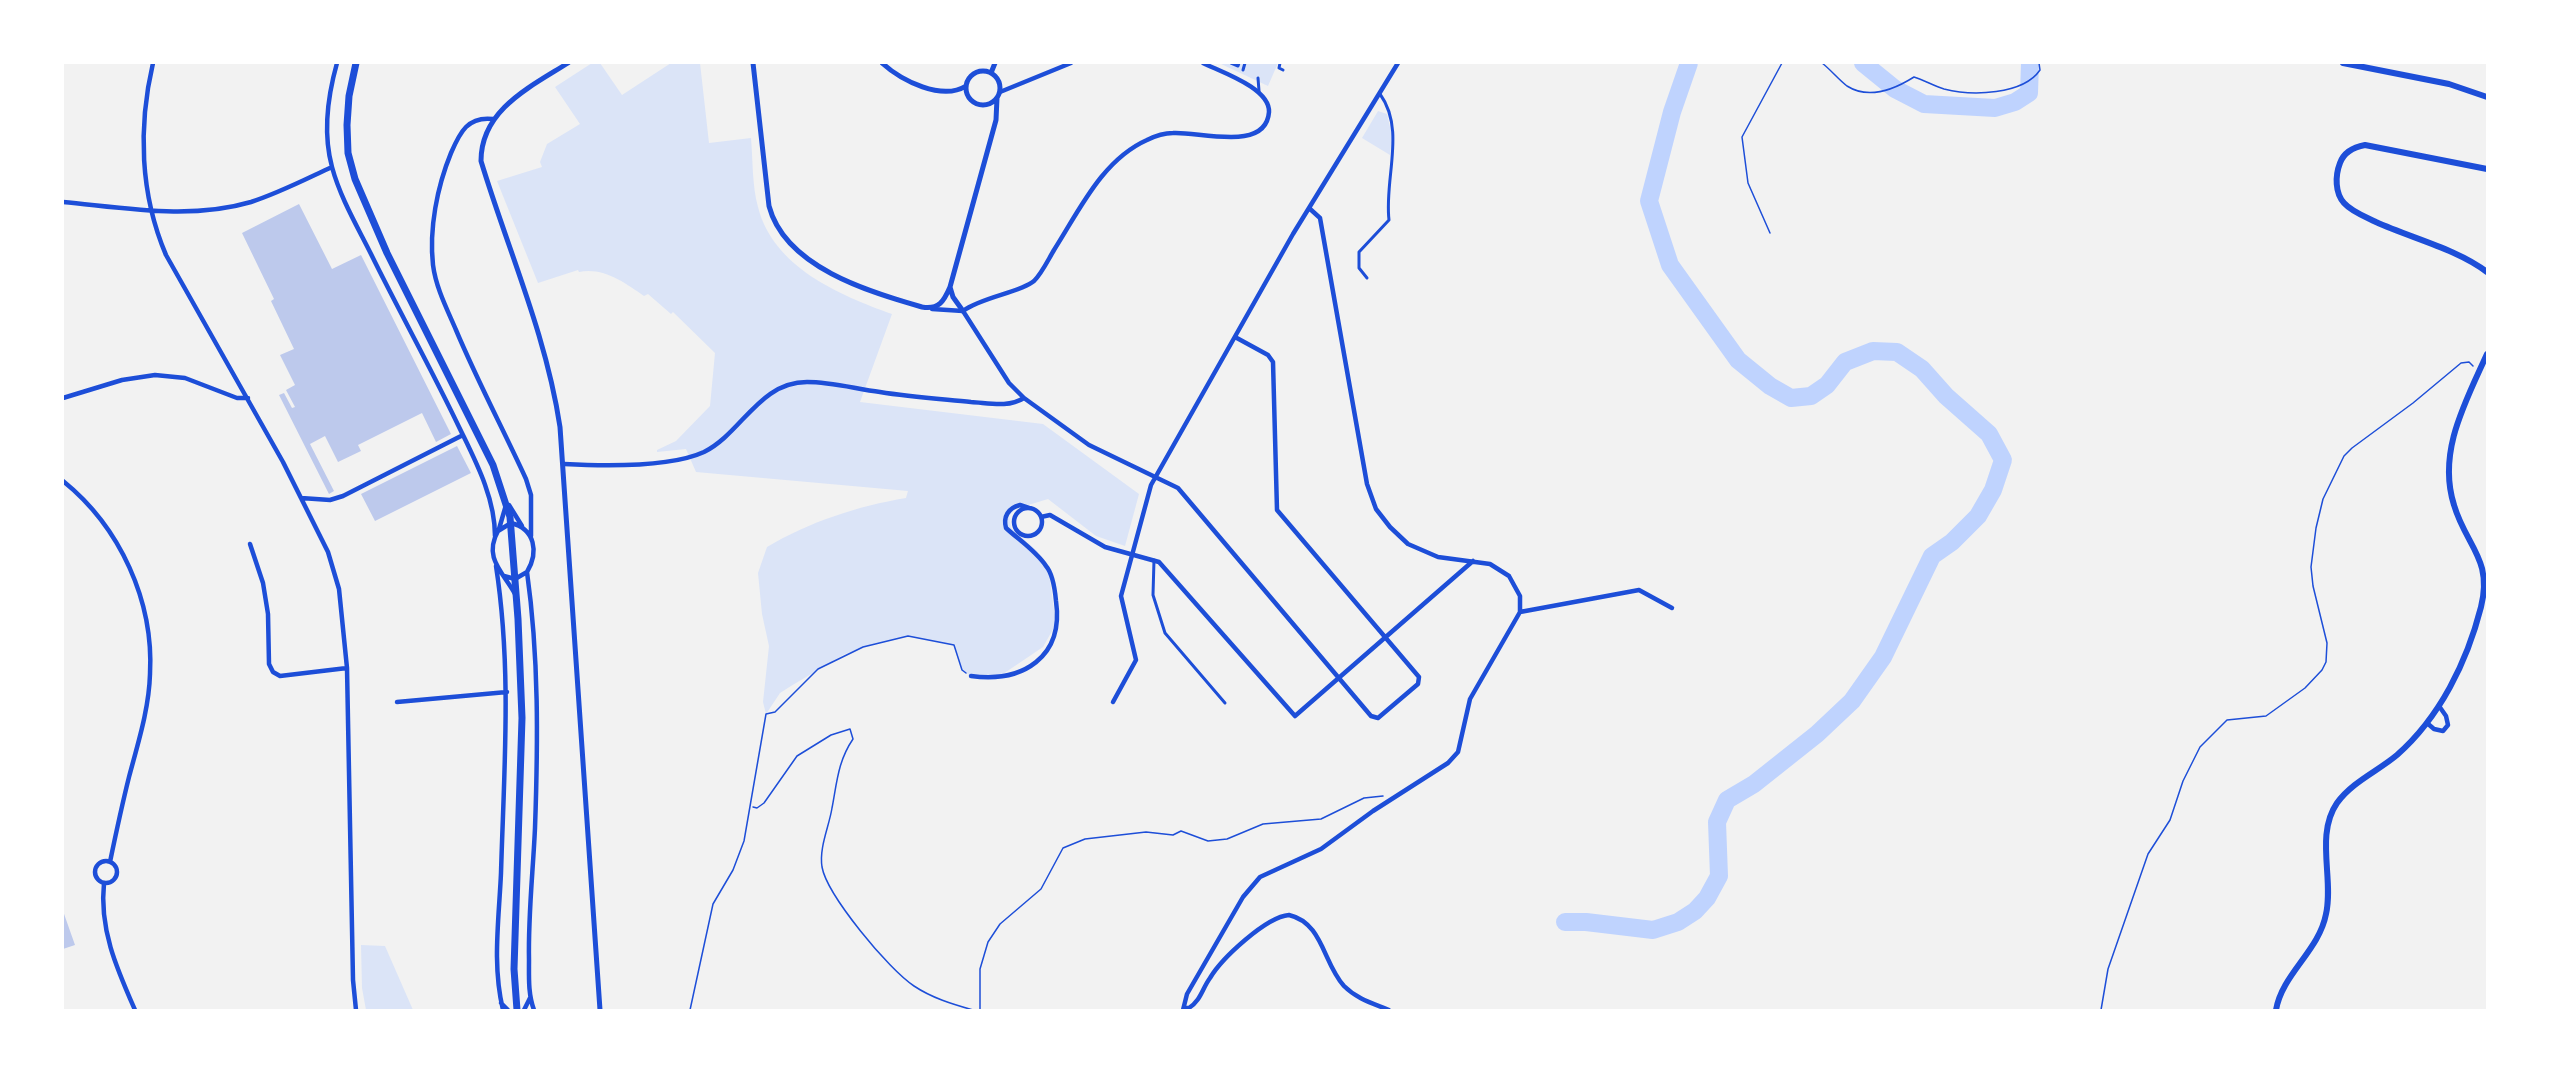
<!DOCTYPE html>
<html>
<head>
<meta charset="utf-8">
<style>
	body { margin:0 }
	#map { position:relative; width:2550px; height:1073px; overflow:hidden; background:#f2f2f2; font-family:"Libre Baskerville",serif }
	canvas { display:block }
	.frame { position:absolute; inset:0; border:64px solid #fff; pointer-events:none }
</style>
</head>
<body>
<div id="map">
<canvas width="2550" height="1073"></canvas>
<div class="frame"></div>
</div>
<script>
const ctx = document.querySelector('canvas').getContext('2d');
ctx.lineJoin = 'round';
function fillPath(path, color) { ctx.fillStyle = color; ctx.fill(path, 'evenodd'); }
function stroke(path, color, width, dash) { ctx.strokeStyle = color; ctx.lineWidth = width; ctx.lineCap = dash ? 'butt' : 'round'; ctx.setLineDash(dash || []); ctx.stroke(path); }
fillPath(new Path2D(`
	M592 63H600L622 95 671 63H700L709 143 751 138C753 161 752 185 758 207 773 267 839 295 892 314L860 402 1043 424 1139 494 1125 546 1096 536 1048 499 1015 509 1009 516 1011 528 1037 551 1049 573 1056 624 1043 647 1003 674 971 676 962 670 953 645 908 636 863 647 843 655 791 686 780 693 766 714 763 702 769 646 762 614 758 573 767 547C809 522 858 506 906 498L908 491 696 472 686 449 657 452V450L676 441 710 406 715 353 673 312 671 314 648 294 644 296C625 283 604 267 579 272L578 270 538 283 497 181 542 167 540 162 547 144 580 124 555 87Z
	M1219 63H1278L1268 86Z
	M1378 111 1387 114 1392 136 1390 155 1362 138Z
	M361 945 385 946 413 1010H366L362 988Z`), '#dbe4f7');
stroke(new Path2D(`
	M1863 63 1895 89 1924 104 1995 108 2015 102 2029 93 2030 63
	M1565 922H1586L1653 930 1678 922 1695 911 1707 898 1719 876 1717 822 1727 800 1754 784 1817 734 1852 701 1883 657 1932 556 1952 542 1978 516 1993 490 2003 460 1989 434 1946 396 1922 369 1897 352 1873 351 1845 362 1827 385 1811 396 1791 398 1770 386 1738 360 1670 265 1649 201 1672 112 1689 63`), '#bfd3fe', 18);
fillPath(new Path2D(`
	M299 204 332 269 361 255 451 434 436 442 422 413 358 445 361 451 338 462 325 436 310 444 334 491 329 494 279 395 284 393 292 408 295 407 286 390 295 385 280 355 294 349 271 301 274 299 242 233Z
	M457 446 471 473 375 521 361 494Z
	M63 911 75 945 63 949Z`), '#bdc9ec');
stroke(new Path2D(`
	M1822 63C1831 70 1838 79 1847 86 1869 100 1895 89 1914 77 1924 80 1934 86 1944 89 1972 96 2023 95 2040 70L2039 63
	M1770 233 1748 183 1742 137 1782 63
	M753 807 757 808 764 803 797 756 831 735 850 729 853 739C838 761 837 782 832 808 829 827 819 847 822 867 827 895 889 970 914 986 932 998 952 1004 973 1010
	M690 1010 713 904 733 870 744 841 766 714 775 712 818 669 863 647 908 636 954 645 962 670 966 673
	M980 1010V969L988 942 1000 924 1041 889 1063 848 1085 839 1146 832 1173 835 1181 831 1208 841 1227 839 1263 824 1321 819 1364 798 1383 796
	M2101 1010 2108 969 2148 854 2170 820 2183 781 2200 747 2227 720 2266 716 2305 688 2322 670 2326 662 2327 643 2313 586 2311 567 2316 528 2323 499 2344 456 2352 448 2413 403 2461 363 2469 362 2473 366`), '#1d4ed8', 1.5);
stroke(new Path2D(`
	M1231 63 1238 66 1239 63
	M1280 63 1279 68 1283 70
	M1243 70 1245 63
	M1258 78 1259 91
	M1367 278 1359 268V252L1389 220C1384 179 1406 130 1380 94
	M1154 560 1153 595 1165 633 1225 703`), '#1d4ed8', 3);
stroke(new Path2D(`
	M153 63C138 127 140 194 166 255L283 462 328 552 339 589 347 668 353 980 356 1010
	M337 63C328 95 323 134 332 167 340 197 357 226 371 254 400 313 432 370 460 429 476 462 495 498 495 536
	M1000 92 1071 63
	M493 119C468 116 460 132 451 153 437 187 429 229 433 265 436 288 447 309 456 330 477 380 503 429 526 479L531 495V536
	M63 202C126 208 190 220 251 202 279 193 306 179 332 167
	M932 309 963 311
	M963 311 1009 383 1024 398 1089 445 1178 488 1371 716 1378 718 1418 684 1419 677 1277 510 1273 362 1268 355 1235 337
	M963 311C982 297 1019 293 1034 281 1042 273 1048 260 1054 250 1079 211 1102 160 1147 140 1155 136 1164 133 1173 133 1198 131 1266 153 1269 112 1270 88 1221 72 1203 63
	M63 398 122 380 155 375 185 378 237 398H248
	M564 464C602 466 669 468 704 452 742 433 759 382 807 382 832 382 856 389 880 392 910 397 941 399 971 402 989 403 1008 408 1024 398
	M63 481C120 527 154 601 150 674 149 709 138 743 129 777 122 805 116 833 110 862
	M301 498 330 500 343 496 463 435
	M509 505 522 526
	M1014 522a14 14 0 1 1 28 0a14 14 0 1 1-28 0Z
	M1041 517 1050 515 1105 547 1159 562 1295 716 1473 561
	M499 529 506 505
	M250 544 263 583 268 614 269 664 273 672 280 676 347 668
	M496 566C512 669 504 770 501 873 499 919 492 965 503 1010
	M527 572C539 657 538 743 535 828 533 872 528 916 529 960 529 977 528 994 534 1010
	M504 576 515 579 527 572C539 552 535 529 511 523L498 531C483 558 503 572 515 594
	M1520 612 1639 590 1672 608
	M971 676C1023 683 1064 657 1056 601 1055 590 1053 574 1046 566 1036 551 1019 540 1006 528 1003 517 1008 508 1020 505L1029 508
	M397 702 507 692
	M1113 702 1136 660 1121 596 1151 485 1293 234 1398 63
	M2427 723 2434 729 2443 731 2448 725 2446 716 2439 706
	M95 872a11 11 0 1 1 22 0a11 11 0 1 1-22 0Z
	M104 883C99 929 117 969 135 1010
	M501 1003 508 1010
	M1184 1008H1189C1201 1000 1202 989 1210 978 1222 958 1266 917 1289 915 1323 923 1323 963 1344 986 1357 999 1372 1003 1389 1010
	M524 1010 530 998
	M1183 1010 1187 994 1243 897 1260 877 1321 849 1373 811 1448 763 1458 752 1470 699 1520 612V596L1509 576 1490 564 1438 557 1408 544 1390 527 1376 509 1367 484 1320 218 1309 208`), '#1d4ed8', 4.5);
stroke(new Path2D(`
	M568 63C530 87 481 110 481 161 508 250 546 334 560 427L600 1010
	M753 63 769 206C785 267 869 292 922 307 939 310 944 301 950 287
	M882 63C902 81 942 101 966 86
	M966 88a17 17 0 1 1 34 0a17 17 0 1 1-34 0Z
	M991 73 995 63
	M963 311 953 297 950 287 996 120 997 98`), '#1d4ed8', 5);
stroke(new Path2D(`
	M2343 63 2449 84 2487 97
	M2487 169 2365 145C2354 147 2344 152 2340 163 2335 176 2335 193 2344 203 2352 212 2366 217 2376 222 2411 238 2457 249 2487 272
	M2276 1010C2282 974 2319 951 2326 914 2334 879 2315 835 2337 803 2352 782 2378 771 2397 755 2440 717 2467 662 2481 607 2493 559 2466 546 2454 505 2437 452 2466 401 2487 354`), '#1d4ed8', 6);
stroke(new Path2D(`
	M356 63 349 96 347 125 348 153 355 179 387 253 493 465 510 517 518 619 522 718 514 969 517 1010`), '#1d4ed8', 7);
</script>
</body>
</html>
